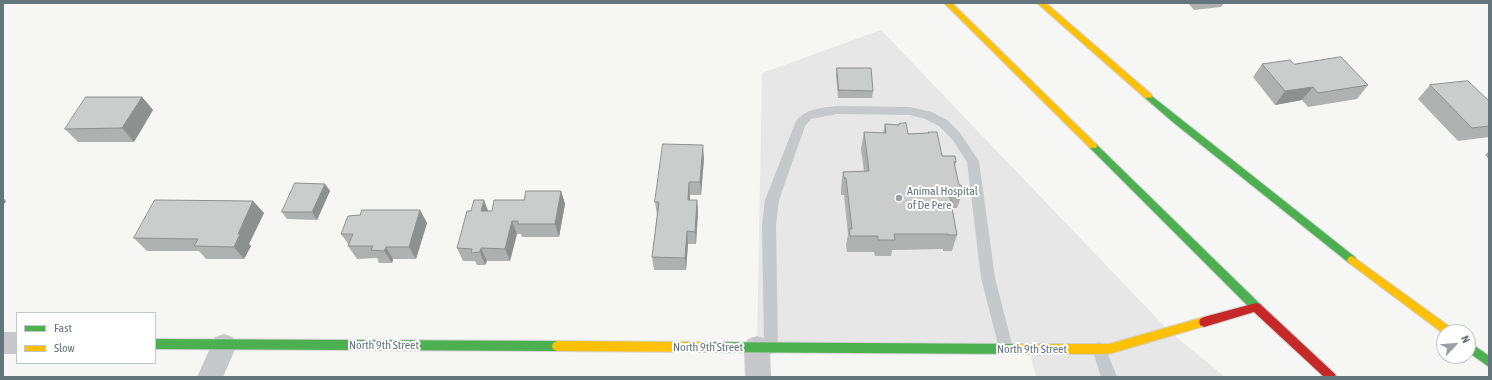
<!DOCTYPE html>
<html>
<head>
<meta charset="utf-8">
<style>
	body { margin:0 }
	#map { position:relative; width:1492px; height:380px; overflow:hidden; background:#f6f6f5; font-family:"Asap Condensed",sans-serif }
	canvas { display:block }
	.frame { position:absolute; inset:0; border:4px solid #65757c; pointer-events:none }
	.legend { position:absolute; left:16px; top:312px; width:140px; height:52px; box-sizing:border-box; background:#fff; border:1px solid #c1c8cb; margin:0; padding:5px 7px; list-style:none; font-size:12px; color:#65757c }
	.legend li { display:flex; align-items:center; gap:8px; height:20px }
	.legend b { width:20px; border:1px solid #c1c8cb }
	.north { position:absolute; left:1436px; top:324px; width:40px; height:40px; box-sizing:border-box; background:#fff; border:1px solid #c1c8cb; border-radius:50%; rotate:64deg; font-size:11px; font-weight:700; line-height:16px; text-align:center; color:#65757c }
	.north::after { content:''; display:block; margin:auto; width:14px; height:18px; background:#98a2a6; clip-path:polygon(50% 0,100% 100%,50% 72%,0 100%) }
</style>
</head>
<body>
<div id="map">
<canvas width="1492" height="380"></canvas>
<div class="frame"></div>
<ul class="legend">
<li><b style="height:5px;background:#4caf50"></b>Fast</li>
<li><b style="height:5px;background:#ffc107"></b>Slow</li>
</ul>
<div class="north">N</div>
</div>
<script>
const ctx = document.querySelector('canvas').getContext('2d');
ctx.lineJoin = 'round';
function fillPath(path, color) { ctx.fillStyle = color; ctx.fill(path, 'evenodd'); }
function stroke(path, color, width, dash) { ctx.strokeStyle = color; ctx.lineWidth = width; ctx.lineCap = dash ? 'butt' : 'round'; ctx.setLineDash(dash || []); ctx.stroke(path); }
function write(font, color, halo, rows, align = 'center') {
  ctx.font = font + ' "Asap Condensed",sans-serif'; ctx.lineWidth = 4; ctx.setLineDash([]); ctx.textBaseline = 'middle'; ctx.strokeStyle = halo; ctx.fillStyle = color; for (const [text, x, y, turn = 0] of rows) {
    ctx.save(); ctx.translate(x, y); ctx.rotate((+turn || 0) * Math.PI / 180); ctx.textAlign = isNaN(turn) ? turn : align; if (halo) ctx.strokeText(text, 0, 0); ctx.fillText(text, 0, 0); ctx.restore();
  }
}
fillPath(new Path2D(`
	M881 30 1170 332 1225 377H1036L1029 349 757 347 762 73Z`), '#e6e7e6');
const fast = new Path2D(`
	M1148 93 1355 257 1357 260 1355 263 1352 264 1349 263 1174 123 1145 98 1144 96 1145 94Z
	M1093 143 1096 144 1260 304 1261 307 1260 310 1256 311 1252 310 1090 148 1089 146 1090 144Z
	M155 339 557 341 561 343 562 346 561 349 557 351 155 349Z
	M1468 341 1489 356V367L1468 352Z
	M699 342 1017 344 1021 346 1022 349 1021 352 1017 354 699 352 695 350 694 347 695 344Z`);
const slow = new Path2D(`
	M944 3H952L1096 144 1097 146 1096 148H1090Z
	M1037 3H1046L1151 94 1152 96 1151 98H1145Z
	M1352 256 1453 329 1454 332H1444V334L1349 263 1347 260 1349 257Z
	M1204 317 1208 319 1209 322 1208 325 1109 354H1017L1013 352 1012 349 1013 346 1017 344H1109Z
	M557 341 699 342 703 344 704 347 703 350 699 352 557 351 553 349 552 346 553 343Z`);
const jam = new Path2D(`
	M1256 303 1260 304 1335 374 1336 377H1324L1254 312 1204 327 1200 325 1199 322 1200 319 1204 317Z`);
stroke(fast, '#d0d2d2', 2);
stroke(slow, '#d0d2d2', 2);
stroke(jam, '#d0d2d2', 2);
fillPath(new Path2D(`
	M837 106 910 107 932 112 947 120 960 133 979 161 995 278 1013 348 1011 353 1006 355 1001 353 999 348 981 278 967 162 952 139 939 126 925 119 910 115 837 114 811 119 805 126 779 200 776 225 778 347 776 352 771 354 766 352 764 347 762 225 765 200 796 121C807 108 821 108 837 106Z
	M1099 342 1104 344 1117 377H1101L1092 349 1094 344Z`), '#c6c8c9');
fillPath(new Path2D(`
	M3 332H17V354H3Z
	M224 334 233 337 237 345 223 377H197L215 337Z
	M757 336 766 339 770 347 771 377H745L744 347 748 339Z`), '#c6c8c9');
fillPath(fast, '#4caf50');
fillPath(slow, '#ffc107');
fillPath(jam, '#c62828');
fillPath(new Path2D(`
	M1188 3H1224L1221 7 1194 10Z
	M1262 64H1294L1368 85 1357 99 1308 107 1302 100 1275 105 1253 77Z
	M837 68 873 91 872 98H838L836 75Z
	M1430 85 1489 126V137L1458 141 1418 99Z
	M142 97 153 110 134 142H78L65 129Z
	M885 124 899 125V124L908 134 928 133V132L942 156 956 162 955 166 959 185 963 192 957 208H952L957 235 952 251H943V249L892 250 891 256H875L874 252H847L846 245 848 234 844 195H841V188L843 172 864 171 861 149 864 132 883 133Z
	M1489 151V159L1485 155Z
	M704 158 701 195H690V200H697L698 212 696 244H688L686 270H654L652 257 657 215 655 202Z
	M325 184 330 191 317 220 287 219 282 212Z
	M561 191 565 204 559 237H522L521 234H517L510 261H487L485 265H477L475 261H463L457 248 488 211H492L524 200Z
	M253 201 264 213 249 244 251 246 244 259H206L199 251H147L134 238Z
	M420 210 427 223 416 259H393L392 263H379L377 258 357 259 348 246 349 245 341 234 360 215Z`), '#afb0b0');
fillPath(new Path2D(`
	M1313 87 1302 100 1275 105 1285 91Z
	M142 97 153 110 134 142 122 128Z
	M703 145 704 158 701 195 700 182Z
	M689 182 690 195 689 212 688 200Z
	M325 184 330 191 317 220 312 212Z
	M561 191 565 204 559 237 555 224Z
	M3 198 6 201 3 206Z
	M484 200 489 213 481 211Z
	M697 200 698 212 696 244 695 232Z
	M253 201 264 213 249 244 251 246 244 259 234 247 238 234Z
	M420 210 427 223 416 259 409 247Z
	M512 221 517 234 510 261 505 249Z
	M687 231 688 244 686 270 685 258Z
	M386 247 393 259 392 263 384 251Z
	M481 248 487 261 485 265 480 252Z`), '#8e9090');
const building = new Path2D(`
	M1341 57 1368 85 1318 93 1313 87 1285 91 1262 64 1290 60 1294 64Z
	M837 68H871L873 91 839 90Z
	M1468 81 1489 101V126L1472 128 1430 85Z
	M86 97H142L122 128 65 129Z
	M906 123 908 134 929 133 928 132H937L942 156H955L956 162H954L959 185H961L963 192H949L957 235H948V234H894L895 240H878V236H850L849 229H852L846 178H844L843 172 869 171 864 132 886 133 885 124 899 125V124Z
	M663 144 703 145 700 182H689L688 200H697L695 232 687 231 685 258 652 257 659 202H655Z
	M295 183 325 184 312 212H282Z
	M526 191H561L555 224H518V221H512L505 249 481 248 480 252 471 253 472 249 457 248 467 211H471L474 200H484L481 211H492L494 200H524Z
	M155 200 253 201 238 234H240L234 247 194 246 198 239 134 238Z
	M362 210H420L409 247H386L384 251 371 250 373 246H348L353 234H341L348 216 360 215Z`);
fillPath(building, '#cbcdcd');
stroke(building, '#8e9090', 1);
for (const [x, y, r, color] of [
	[899,198,4,"#98a2a6"]
]) { const dot = new Path2D(); dot.arc(x, y, r, 0, 2 * Math.PI); ctx.fillStyle = color; ctx.fill(dot); stroke(dot, '#fff', 1.5); }
write('12px', '#65757c', '#fff', [
	["Animal Hospital",907,191],
	["of De Pere",907,205]
], 'left');
write('12px', '#65757c', '#fff', [
	["North 9th Street",384,345],
	["North 9th Street",708,347],
	["North 9th Street",1032,349]
]);
</script>
</body>
</html>
